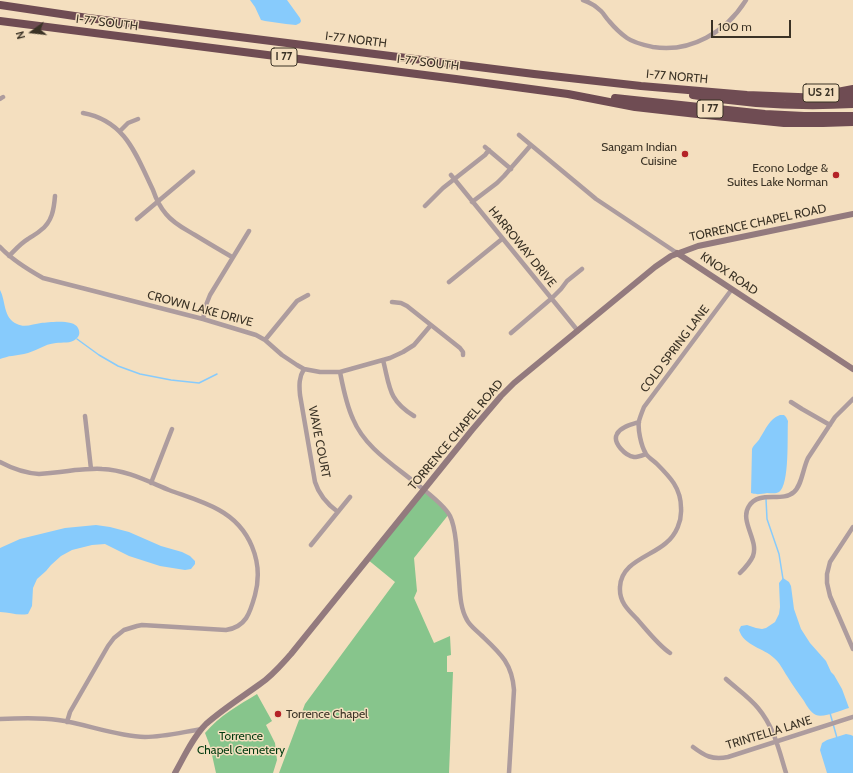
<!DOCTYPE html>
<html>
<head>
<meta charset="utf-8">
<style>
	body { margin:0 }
	#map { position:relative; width:853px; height:773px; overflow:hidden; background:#f4dfbf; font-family:Cabin,sans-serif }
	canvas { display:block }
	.north { position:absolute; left:12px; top:12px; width:40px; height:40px; -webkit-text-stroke:3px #f4dfbf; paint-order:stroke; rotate:255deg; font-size:11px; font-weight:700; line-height:16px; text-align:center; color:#3a3225 }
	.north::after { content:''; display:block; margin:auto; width:14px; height:18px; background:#3a3225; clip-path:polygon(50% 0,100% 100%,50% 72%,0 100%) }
	.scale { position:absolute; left:711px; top:20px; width:80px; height:18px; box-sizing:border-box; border:2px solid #3a3225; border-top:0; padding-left:5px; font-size:12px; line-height:14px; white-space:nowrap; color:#3a3225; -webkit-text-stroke:3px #f4dfbf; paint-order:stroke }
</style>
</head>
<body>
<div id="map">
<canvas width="853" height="773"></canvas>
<div class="north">N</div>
<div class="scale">100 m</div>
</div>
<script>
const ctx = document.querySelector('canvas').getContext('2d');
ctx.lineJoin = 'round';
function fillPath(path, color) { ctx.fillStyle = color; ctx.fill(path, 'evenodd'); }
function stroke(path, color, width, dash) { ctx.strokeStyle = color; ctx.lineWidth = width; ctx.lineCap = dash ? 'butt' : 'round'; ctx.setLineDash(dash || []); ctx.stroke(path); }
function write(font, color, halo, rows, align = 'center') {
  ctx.font = font + ' Cabin,sans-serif'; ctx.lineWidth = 3; ctx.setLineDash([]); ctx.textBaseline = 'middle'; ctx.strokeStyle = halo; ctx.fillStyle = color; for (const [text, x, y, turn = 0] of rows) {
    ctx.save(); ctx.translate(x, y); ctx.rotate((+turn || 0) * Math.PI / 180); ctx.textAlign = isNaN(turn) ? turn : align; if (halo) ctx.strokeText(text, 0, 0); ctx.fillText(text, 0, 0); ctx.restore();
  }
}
fillPath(new Path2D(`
	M423 490 449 514 414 558 417 591 414 598 434 643 450 636 451 655 447 656V672H453L449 773H279L305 704 395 582 367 559Z
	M257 694 272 721 266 725 275 743 277 760 273 773H216L210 746 205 733C219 716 239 705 257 694Z`), '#87c58c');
fillPath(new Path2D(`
	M250 0H287L300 18 301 21 300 23 296 25 286 24 265 21 261 20 255 7Z
	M0 290C6 301 3 318 17 324 24 328 34 324 41 323 50 322 74 319 78 328 80 332 80 336 76 339 71 344 62 342 56 343 44 344 35 352 24 354 20 355 16 355 12 356 8 356 4 358 0 359Z
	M780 415H784L786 417 788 421C787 434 790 485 779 492 776 494 771 493 767 493 761 494 757 495 751 493L752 449C754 444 758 442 760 438 766 429 769 419 780 415Z
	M96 525 110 527 129 532 161 546 182 552 190 556 195 561V564L191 569 185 570 160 566 129 556 105 544 92 545 72 550 61 556 51 565 46 571 37 579 33 588 32 606 28 614C17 616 10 612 0 612V548L20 539 65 528Z
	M783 578 789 582 791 586 794 609 801 629 810 643 826 661 831 672 834 675 842 689 849 708C841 710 824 718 816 715 810 712 807 706 804 701 798 693 792 684 787 676 783 670 780 663 774 658 764 648 744 646 739 630L741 626 747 625 756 628 762 629 766 628 775 622 779 614 780 607 779 583Z
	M846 734 851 735 853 736V773H827L820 750 822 743 827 740Z`), '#87cbfc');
stroke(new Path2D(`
	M77 339 99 355 118 366 140 374 171 380 199 383 217 374
	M766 499 767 519 779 554 783 579
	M830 713 837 738`), '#87cbfc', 1.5);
stroke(new Path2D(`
	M583 0C589 2 596 6 601 11 604 14 606 18 609 21 614 27 620 33 627 38 634 43 644 45 653 47 691 53 726 32 746 0
	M0 99 3 97
	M83 113C126 121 136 155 153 190 156 199 160 207 166 214 174 224 185 229 195 235 208 243 220 250 232 257
	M120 131 128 123 138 119
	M519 135 596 199 677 253
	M485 147 511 169
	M451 175 578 331
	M472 202 497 183 504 176 531 145
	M425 206 443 188 485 155 489 150
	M137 219 193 172
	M0 247C12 260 27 269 43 278L203 319 256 335 265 340 282 355 297 365 304 369 320 372H340L390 358 403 352 414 345 431 325
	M9 256C15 250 21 243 28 239 32 236 37 234 41 230 52 222 54 209 55 196
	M449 282 502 239
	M392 302 401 303 407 306 460 348 463 352V355
	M203 319 206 305 210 295 249 231
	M511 333 552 298 561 289 567 281 582 269
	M265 340 297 301 308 295
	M383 360C390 387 388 400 414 416
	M304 369C299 377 299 385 300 395L315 482C319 495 327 504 338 512
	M340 372C343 387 346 404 353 419 365 448 394 465 418 485 427 492 445 506 450 516 454 524 455 533 456 542 457 554 458 566 459 579 460 592 460 608 467 620 470 626 476 630 481 635 500 653 512 663 514 690L509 773
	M791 402 802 409 830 425
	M85 416 91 469
	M639 422C632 424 620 427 617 434 612 443 626 456 634 457 638 457 643 455 646 454
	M0 462C13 469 25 473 39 474 51 473 63 472 75 470 84 470 93 468 102 469 126 470 147 481 169 490 185 496 203 501 219 510 250 527 264 562 255 595 250 613 246 627 226 630L142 625 137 626 124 630 114 638 108 646 70 712 67 722
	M151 483 172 429
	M853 527 830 562 827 574V583L830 596 853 649
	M311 545 350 497
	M740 573C745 568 750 563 753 556 759 540 739 521 749 506 759 490 782 503 794 492 802 485 803 468 808 458L835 417 853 399
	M670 653C658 645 646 629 636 618 627 609 619 601 620 587 621 562 650 557 666 543 676 535 682 521 681 508 681 488 670 477 657 464 654 461 649 458 646 454 643 449 641 442 640 437 639 432 638 426 639 421 640 417 642 412 644 407L732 289
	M726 679C737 689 749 697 758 708 774 727 779 750 786 773
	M0 719C19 718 39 717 58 720 87 724 115 736 145 737 164 737 183 732 202 729
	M693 747C705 756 712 760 728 757L853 717`), '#ad9c9e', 4.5);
stroke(new Path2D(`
	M677 253 853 369
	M175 773C184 757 193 737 206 724 223 709 242 697 260 684 272 676 281 665 291 654L472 430 501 396 514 383 655 267 671 256 698 246 853 214`), '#937a7e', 6);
stroke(new Path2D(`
	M0 5 88 18 534 74 641 86 747 95 823 98 853 97
	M0 21 456 79 568 94 635 107 706 115 784 123H823L853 122
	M822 93H832L853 89
	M693 95C746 104 800 107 853 104
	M615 98 765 114 804 116H853`), '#6f4c53', 8);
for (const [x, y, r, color] of [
	[685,154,4,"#b42327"],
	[836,175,4,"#b42327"],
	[278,714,4,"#b42327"]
]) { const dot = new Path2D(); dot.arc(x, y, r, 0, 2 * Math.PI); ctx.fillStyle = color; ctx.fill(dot); stroke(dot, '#f4dfbf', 1.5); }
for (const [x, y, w] of [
	[284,57,26],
	[821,93,36],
	[710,109,26]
]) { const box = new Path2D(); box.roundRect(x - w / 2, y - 9, w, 18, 3); ctx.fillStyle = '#f4dfbf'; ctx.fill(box); stroke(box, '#3a3225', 1); }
write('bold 11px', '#3a3225', null, [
	["I 77",284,57],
	["US 21",821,93],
	["I 77",710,109]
]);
write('12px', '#3a3225', '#f4dfbf', [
	["I-77 SOUTH",107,23,7],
	["I-77 NORTH",356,40,7],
	["I-77 SOUTH",428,63,7],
	["I-77 NORTH",677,77,5],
	["TORRENCE CHAPEL ROAD",758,223,-12],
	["HARROWAY DRIVE",522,247,51],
	["KNOX ROAD",729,274,34],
	["CROWN LAKE DRIVE",200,309,15],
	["COLD SPRING LANE",675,349,-53],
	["TORRENCE CHAPEL ROAD",456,435,-50],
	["WAVE COURT",319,442,79],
	["TRINTELLA LANE",769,733,-17]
]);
write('12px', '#3a3225', '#f4dfbf', [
	["Sangam Indian",677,147],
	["Cuisine",677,161],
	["Econo Lodge &",828,168],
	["Suites Lake Norman",828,182],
	["Torrence Chapel",286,714,"left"]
], 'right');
write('12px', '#003a0f', '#f4dfbf', [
	["Torrence",241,736],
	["Chapel Cemetery",241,750]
]);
</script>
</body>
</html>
